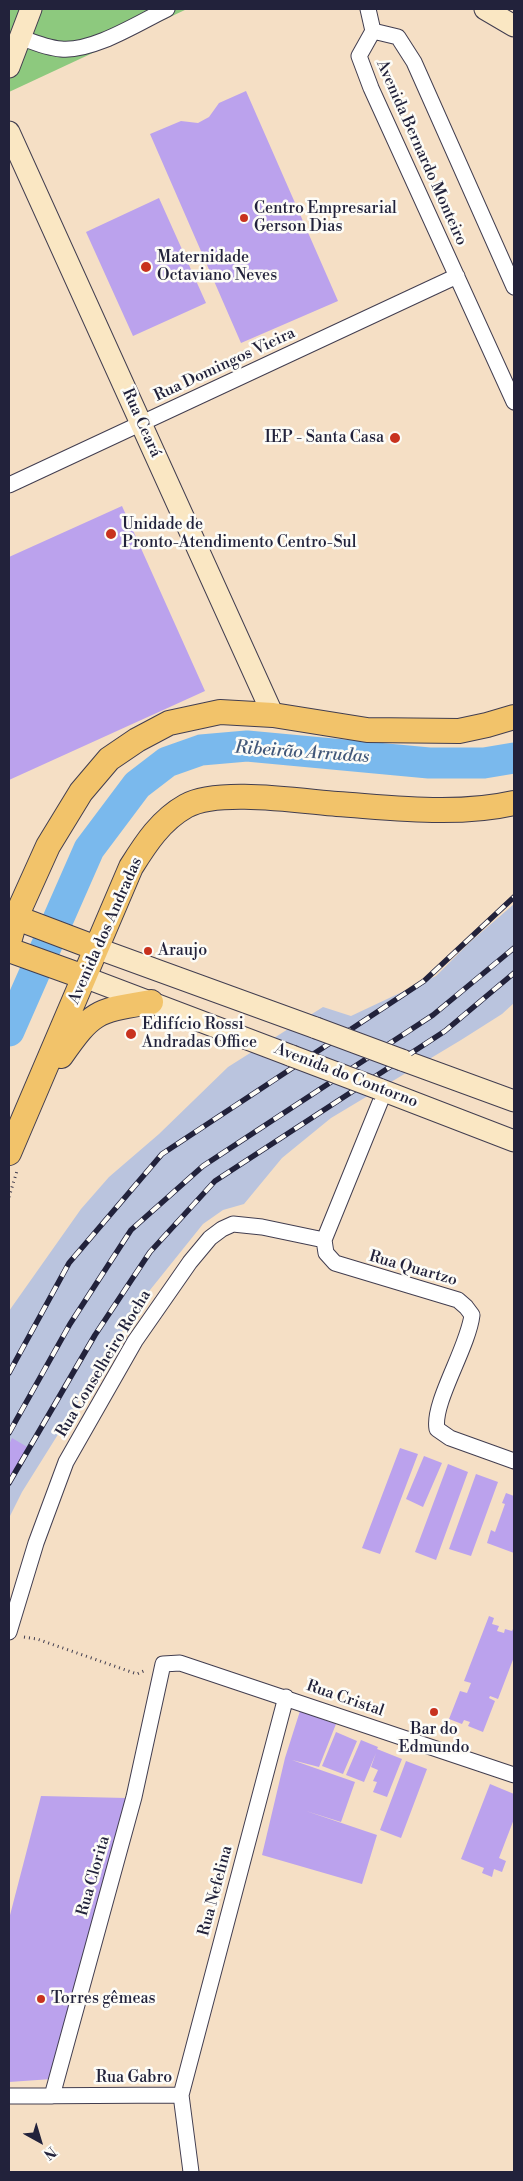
<!DOCTYPE html>
<html>
<head>
<meta charset="utf-8">
<style>
	body { margin:0 }
	#map { position:relative; width:523px; height:2181px; overflow:hidden; background:#f5dfc5; font-family:"Libre Bodoni",serif }
	canvas { display:block }
	.frame { position:absolute; inset:0; border:10px solid #22223b; pointer-events:none }
	.north { position:absolute; left:15px; top:2116px; width:50px; height:50px; -webkit-text-stroke:4px #fdfcf7; paint-order:stroke; rotate:141deg; font-size:14px; font-weight:700; line-height:20px; text-align:center; color:#22223b }
	.north::after { content:''; display:block; margin:auto; width:18px; height:22px; background:#22223b; clip-path:polygon(50% 0,100% 100%,50% 72%,0 100%) }
</style>
</head>
<body>
<div id="map">
<canvas width="523" height="2181"></canvas>
<div class="frame"></div>
<div class="north">N</div>
</div>
<script>
const ctx = document.querySelector('canvas').getContext('2d');
ctx.lineJoin = 'round';
function fillPath(path, color) { ctx.fillStyle = color; ctx.fill(path, 'evenodd'); }
function stroke(path, color, width, dash) { ctx.strokeStyle = color; ctx.lineWidth = width; ctx.lineCap = dash ? 'butt' : 'round'; ctx.setLineDash(dash || []); ctx.stroke(path); }
function write(font, color, halo, rows, align = 'center') {
  ctx.font = font + ' "Libre Bodoni",serif'; ctx.lineWidth = 5; ctx.setLineDash([]); ctx.textBaseline = 'middle'; ctx.strokeStyle = halo; ctx.fillStyle = color; for (const [text, x, y, turn = 0] of rows) {
    ctx.save(); ctx.translate(x, y); ctx.rotate((+turn || 0) * Math.PI / 180); ctx.textAlign = isNaN(turn) ? turn : align; if (halo) ctx.strokeText(text, 0, 0); ctx.fillText(text, 0, 0); ctx.restore();
  }
}
fillPath(new Path2D(`
	M514 904V1003L502 1014 461 1040 331 1118 282 1158 244 1204 223 1210 203 1224 142 1300 22 1492 9 1518V1311L81 1209 109 1177 159 1134 228 1067 323 1007 351 1016 436 976 469 943Z`), '#bac4de');
fillPath(new Path2D(`
	M9 9H187L9 92Z`), '#8dc97e');
stroke(new Path2D(`
	M9 1031 89 849 137 785 167 762 201 750 247 746 429 763H484L514 758`), '#7ab9ed', 31);
fillPath(new Path2D(`
	M246 91 338 301 241 343 150 134 181 121 198 123 209 117 219 103Z
	M159 198 206 303 133 336 86 232Z
	M122 506 205 691 9 780V557Z
	M12 1438 29 1448 9 1483V1445Z
	M400 1448 418 1454 380 1554 362 1548Z
	M424 1456 442 1463 423 1507 406 1499Z
	M448 1464 468 1472 436 1560 415 1552Z
	M476 1474 498 1482 471 1556 449 1549Z
	M506 1493 514 1496V1553L487 1543 491 1530 495 1532 505 1504 502 1503Z
	M489 1616 494 1618 492 1624 499 1626 497 1631 504 1633 505 1629 512 1631 514 1627V1657L498 1699 490 1696 489 1698 495 1701 483 1732 468 1726 470 1722 464 1720 462 1724 449 1719 460 1691 467 1693 471 1683 464 1681Z
	M300 1711 336 1724 319 1767 292 1760 355 1782 341 1822 306 1811 377 1835 362 1884 262 1855 285 1758Z
	M336 1732 357 1741 343 1774 322 1766Z
	M361 1740 378 1747 377 1749 402 1759 387 1797 373 1792 377 1782 373 1781 378 1770 371 1767 376 1753 364 1782 346 1775Z
	M406 1761 427 1769 401 1838 380 1830Z
	M490 1784 514 1794V1819L499 1858 506 1861 502 1872 494 1869 492 1877 482 1873 484 1868 461 1859Z
	M41 1796 126 1798 52 2079 9 2082V1919Z`), '#bba2ed');
const street = new Path2D(`
	M368 9 373 31
	M20 37C33 42 47 48 61 49 93 52 138 23 167 9
	M514 287 414 62 398 37 373 31 359 56 371 88 514 402
	M9 485 457 276
	M324 1240 326 1253 335 1263 458 1300 466 1307 472 1315C468 1348 432 1403 437 1429L450 1438 514 1461
	M324 1240 385 1090
	M9 1632 36 1543 66 1462 135 1341 190 1262 210 1238 222 1229 233 1224 262 1227 324 1240
	M181 2095 286 1697
	M9 2096 181 2095 191 2172
	M52 2096 134 1797 163 1664 180 1663 514 1775`);
const secondary = new Path2D(`
	M485 9 514 26
	M9 67 31 9
	M9 132 273 715
	M96 948 316 1028
	M84 977 292 1056
	M402 1060 514 1101
	M379 1089 514 1141`);
const primary = new Path2D(`
	M9 915 96 948
	M9 942 16 917 48 846 81 792 109 759 137 740 169 723 220 712 273 715 367 730 459 731 487 725 514 717
	M9 950 84 977
	M61 1056C93 1010 97 1011 151 1002
	M9 1153 131 867C146 843 161 820 186 806 217 788 300 801 337 804 395 808 457 816 514 803`);
stroke(street, '#423e50', 17);
stroke(secondary, '#423e50', 23);
stroke(primary, '#423e50', 26);
stroke(new Path2D(`
	M9 1197 17 1171
	M24 1637 37 1639 137 1674 146 1670`), '#423e50', 3, [1, 4]);
stroke(street, '#fff', 15);
stroke(secondary, '#fae7c3', 21);
stroke(primary, '#f2c36a', 24);
const rail = new Path2D(`
	M9 1373 69 1263 162 1154 424 981 514 897
	M9 1433 70 1324 131 1230 203 1166 433 1015 514 948
	M9 1483 95 1335 150 1252 215 1181 445 1031 514 973`);
stroke(rail, '#22223b', 5.5);
stroke(rail, '#fdfcf7', 4, [11]);
const secondaryBridge = new Path2D(`
	M316 1028 402 1060
	M292 1056 379 1089`);
stroke(secondaryBridge, '#423e50', 23, []);
stroke(secondaryBridge, '#fae7c3', 21);
for (const [x, y, r, color] of [
	[244,218,5,"#c8321e"],
	[146,267,6,"#c8321e"],
	[395,438,6,"#c8321e"],
	[111,534,6,"#c8321e"],
	[148,951,5,"#c8321e"],
	[131,1034,6,"#c8321e"],
	[434,1712,5,"#c8321e"],
	[41,1999,5,"#c8321e"]
]) { const dot = new Path2D(); dot.arc(x, y, r, 0, 2 * Math.PI); ctx.fillStyle = color; ctx.fill(dot); stroke(dot, '#fdfcf7', 2); }
write('16px', '#22223b', '#fdfcf7', [
	["Avenida Bernardo Monteiro",421,153,66],
	["Rua Domingos Vieira",225,365,-25],
	["Rua Ceará",141,423,66],
	["Avenida dos Andradas",106,931,-66],
	["Avenida do Contorno",346,1076,21],
	["Rua Quartzo",413,1269,16],
	["Rua Conselheiro Rocha",104,1364,-59],
	["Rua Cristal",345,1699,19],
	["Rua Clorita",94,1876,-74],
	["Rua Nefelina",216,1891,-75],
	["Rua Gabro",134,2078]
]);
write('16px', '#22223b', '#fdfcf7', [
	["Centro Empresarial",254,209],
	["Gerson Dias",254,227],
	["Maternidade",157,258],
	["Octaviano Neves",157,276],
	["IEP - Santa Casa",384,438,"right"],
	["Unidade de",122,525],
	["Pronto-Atendimento Centro-Sul",122,543],
	["Araujo",158,951],
	["Edifício Rossi",142,1025],
	["Andradas Office",142,1043],
	["Bar do",434,1730,"center"],
	["Edmundo",434,1748,"center"],
	["Torres gêmeas",51,1999]
], 'left');
write('italic 18px', '#415779', '#fdfcf7', [
	["Ribeirão Arrudas",302,753,4]
]);
</script>
</body>
</html>
